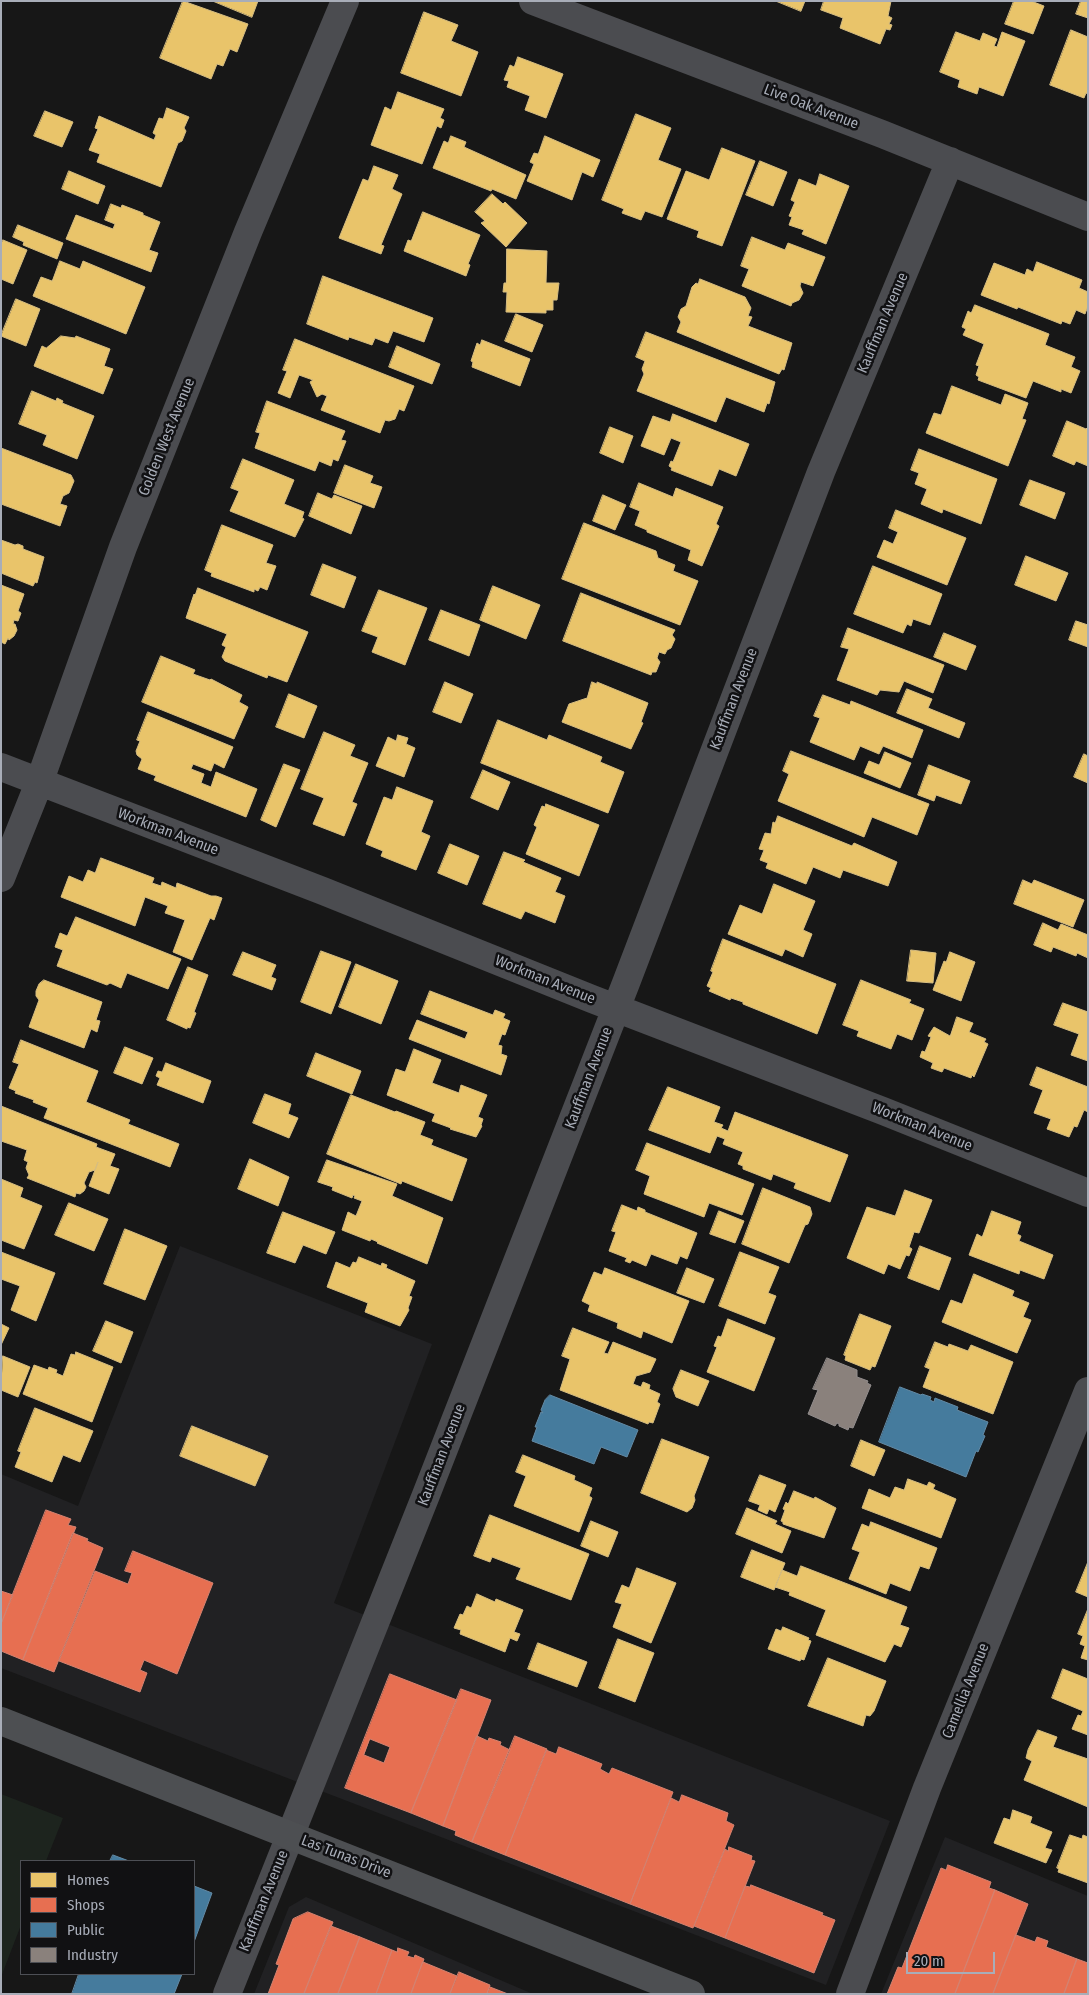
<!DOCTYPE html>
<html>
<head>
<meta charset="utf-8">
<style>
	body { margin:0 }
	#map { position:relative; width:1089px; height:1995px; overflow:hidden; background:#171717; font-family:"Fira Sans Condensed",sans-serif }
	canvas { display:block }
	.frame { position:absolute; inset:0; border:2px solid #a8adb8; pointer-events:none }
	.legend { position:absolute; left:20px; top:1860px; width:175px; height:115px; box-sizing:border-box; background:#111113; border:1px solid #4d4f55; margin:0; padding:6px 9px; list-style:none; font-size:15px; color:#a8adb8 }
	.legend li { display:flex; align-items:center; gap:10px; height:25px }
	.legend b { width:25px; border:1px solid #4d4f55 }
	.scale { position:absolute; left:906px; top:1952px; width:89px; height:22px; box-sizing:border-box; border:2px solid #a8adb8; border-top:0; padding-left:6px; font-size:15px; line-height:18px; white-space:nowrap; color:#a8adb8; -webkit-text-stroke:4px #111113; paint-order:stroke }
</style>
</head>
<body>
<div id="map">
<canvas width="1089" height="1995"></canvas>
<div class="frame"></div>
<ul class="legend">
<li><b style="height:14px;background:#e9c46a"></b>Homes</li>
<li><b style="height:14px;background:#e76f51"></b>Shops</li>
<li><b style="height:14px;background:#457b9d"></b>Public</li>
<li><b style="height:14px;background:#8a817c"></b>Industry</li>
</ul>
<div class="scale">20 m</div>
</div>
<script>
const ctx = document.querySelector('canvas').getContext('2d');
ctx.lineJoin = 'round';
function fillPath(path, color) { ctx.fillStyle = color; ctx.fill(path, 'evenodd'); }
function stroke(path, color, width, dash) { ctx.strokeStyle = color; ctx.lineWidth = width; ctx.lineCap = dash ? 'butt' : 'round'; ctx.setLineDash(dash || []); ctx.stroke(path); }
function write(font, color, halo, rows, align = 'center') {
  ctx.font = font + ' "Fira Sans Condensed",sans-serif'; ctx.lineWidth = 5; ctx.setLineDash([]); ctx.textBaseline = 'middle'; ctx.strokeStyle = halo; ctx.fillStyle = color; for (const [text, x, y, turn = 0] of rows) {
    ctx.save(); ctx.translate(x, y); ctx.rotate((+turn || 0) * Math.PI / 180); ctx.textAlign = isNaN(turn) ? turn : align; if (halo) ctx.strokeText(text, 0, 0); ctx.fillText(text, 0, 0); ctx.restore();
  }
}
fillPath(new Path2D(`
	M180 1246 432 1344 334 1603 890 1821 826 1985 1 1668V1474L78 1506Z
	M945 1837 1088 1896V1994H881Z
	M306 1897 533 1994H254L289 1907Z`), '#212123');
fillPath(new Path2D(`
	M1 1794 63 1818 46 1861H21V1925L1 1977Z`), '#1d241e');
const homes = new Path2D(`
	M183 1 248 24 237 52 230 49 223 66 217 64 211 79 160 58Z
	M213 1H258L252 17Z
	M776 1H805L801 11Z
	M824 1H891L888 16 892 18 889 24 892 25 890 30 886 29 880 44 840 28 843 18 821 10Z
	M1014 1H1031L1044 6 1033 34 1005 24Z
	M1081 1H1088V18L1076 14Z
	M424 12 458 25 451 41 478 52 461 96 401 73Z
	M1071 30 1088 37V94L1086 93 1084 98 1050 85Z
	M956 32 980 41 983 33 997 39 994 46 997 47 1002 32 1025 41 1003 96 979 87 977 94 958 87 960 80 940 72Z
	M518 57 563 74 546 118 525 110 530 96 507 87 509 81 504 80 510 65 514 67Z
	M398 92 444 109 440 118 444 120 441 128 437 126 422 164 371 145 385 107 391 110Z
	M167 108 189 117 184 128 186 131 182 141 178 143 161 187 97 162 100 154 89 150 98 129 95 128 99 116 154 140 156 135 153 133 159 118 163 119Z
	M45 111 73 122 62 147 34 136Z
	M636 114 671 128 658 160 681 169 662 217 645 211 641 220 622 213 624 209 602 200Z
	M451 136 466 142 464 147 526 175 516 199 492 189 491 191 433 168 444 141 448 143Z
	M545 136 600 160 593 177 582 172 572 200 527 181 534 164 530 162 534 153 538 154Z
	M722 148 755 161 722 246 697 237 699 231 667 219 686 171 709 180Z
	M760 161 787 172 773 206 746 195Z
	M374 166 398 175 392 189 402 194 381 245 384 246 381 254 339 238 363 179 368 181Z
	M69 171 105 186 98 204 62 189Z
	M820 174 849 186 826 244 802 234 804 230 789 225 792 217 789 216 795 202 791 200 799 179 816 186Z
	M492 194 503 204 505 202 527 223 506 247 481 223 485 221 475 212Z
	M111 204 121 208 122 205 143 213V215L160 222 149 250 158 253 151 272 66 239 76 215 113 229 115 224 105 220Z
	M423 212 480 235 468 264 470 265 466 276 404 251 408 240 411 241Z
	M18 225 63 243 57 259 23 245 24 242 13 237Z
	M752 237 785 250 788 243 825 257 813 286 801 282 800 286 803 293 799 300 792 303 791 306 742 286 749 269 741 266Z
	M3 240 27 250 13 284 1 279V244Z
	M507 249 547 251 546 283H559L557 300H553V310H546V313L506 312 507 292H503L504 283H506Z
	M60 261 80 269 83 261 145 287 126 334 33 296 41 277 52 281Z
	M1037 262 1082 280 1079 288 1088 292V306L1085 314 1076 310 1070 324 1062 321 1061 324 1018 307 1017 309 981 295 994 263 1025 275 1027 269 1033 272Z
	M323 276 433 318 424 342 393 331 388 343 375 338 372 345 349 337 348 340 307 324Z
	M700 279 745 297 751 308 748 316 752 317 748 326 792 343 784 370 782 369 779 374 677 332 681 322 678 317 681 309 686 306 692 287 696 283 698 284Z
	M16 299 40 309 26 346 1 336Z
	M975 305 1049 334 1045 345 1075 357 1071 367 1080 371 1071 393 1061 389V392L1033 381 1026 398 978 380 979 377 976 375 979 366 976 365 984 344 963 335 966 329 962 327 968 311 971 313Z
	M516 314 543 325 532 352 505 341Z
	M646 332 775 382 769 404 767 403 764 412 726 397 716 422 637 391 644 374 642 369 645 361 636 357Z
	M61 336 75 338 76 336 110 349 104 366 113 369 103 394 34 366 42 346 46 348Z
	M295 339 414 386 404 411 399 409 395 419 389 421 385 420 380 433 321 410 327 396 322 394 317 397 310 382 313 380 299 375 290 398 278 393 287 371 283 370Z
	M482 340 530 359 520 386 472 367 473 362 471 361 477 343 480 345Z
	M397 346 440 364 432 384 389 367Z
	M952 386 1001 405 1005 394 1028 403 1022 419 1026 420 1008 466 926 433 934 413 941 415Z
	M32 391 56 401 57 398 63 401 62 403 94 416 77 459 43 445 47 435 19 424Z
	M267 401 345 431 341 440 346 441 338 461 333 459 331 466 319 461 315 471 255 448 260 433 256 432Z
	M673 414 749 444 736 476 719 469 712 486 671 470 672 468 669 466 671 461 673 462 681 442 671 438 664 455 641 446 653 416 670 422Z
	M1067 421 1086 429 1088 427V466L1076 461 1074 465 1053 456Z
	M610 427 633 436 623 463 600 453Z
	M1 448 71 475 74 481 69 493 63 496 60 504 67 506 60 526 1 504Z
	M919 449 997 479 981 524 943 509 942 513 921 504 927 489 915 484 919 473 911 470Z
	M243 459 294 480 284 504 304 512 302 518 304 519 295 537 230 511 239 491 231 488Z
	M345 465 373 476 370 483 382 487 374 508 334 493Z
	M1030 480 1065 493 1055 519 1020 505Z
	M639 483 673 497 676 488 723 507 716 524 719 526 702 566 688 560 691 550 647 532V530L635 525 640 511 630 507Z
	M318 493 332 499 334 495 362 506 351 534 309 516Z
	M603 495 626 505 615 530 593 521Z
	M896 510 966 538 947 585 877 557 884 540 893 544 898 532 889 528Z
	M584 523 656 551 658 558 675 565 673 571 698 581 680 625 562 579Z
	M222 525 273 545 266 563 276 566 267 590 260 587 258 591 254 589V592L211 576 212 573 205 570Z
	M1 540 15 545 18 544 23 546V549L44 557 37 583 35 582 33 586 1 573Z
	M1026 556 1068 573 1056 601 1015 585Z
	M323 564 356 577 344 608 311 595Z
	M873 566 942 594 930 625 913 619 911 626 907 624 903 633 854 614Z
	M1 585 24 594 18 611 21 613 18 621 14 620 13 624H15L17 630 14 636 9 640 8 638 5 644 1 642Z
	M493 586 540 605 526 639 480 620Z
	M198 588 308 632 287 682 268 675 267 678 225 661 222 657 226 647 222 645 227 634 186 618 194 594 195 595Z
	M379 590 427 608 405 665 372 652 378 637 362 631Z
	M581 593 675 630 672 635 675 639 671 648 667 650 665 654 659 652 657 658 660 662 656 672H652L651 675 563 641Z
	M441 610 480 625 469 656 429 640Z
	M1076 621 1088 625V647L1069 640Z
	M848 628 944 665 933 693 904 681 899 692 880 690 877 695 837 680 849 649 841 647Z
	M944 633 976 646 966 670 934 657Z
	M161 656 195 670 193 674 210 680 211 679 242 695 239 702 248 707 234 739 142 702Z
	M445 682 473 694 461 723 433 712Z
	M592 682 597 684V682L648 703 641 722 643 723 631 749 562 722 569 704 587 698Z
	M907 689 932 699 928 708 965 723 959 738 897 713Z
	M289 694 317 706 304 738 276 727Z
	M823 695 850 705 851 701 923 730 912 758 883 746 879 754 860 746 854 760 810 742 820 718 814 716Z
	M148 712 233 747 224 768 214 763 211 771 193 764 191 769 204 774 201 783 211 787 216 772 257 789 246 817 154 780 156 776 138 769 142 759 137 755 136 751 140 741 137 740Z
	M498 720 547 740 549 735 602 757 600 762 624 772 608 813 481 763Z
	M324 732 355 745 350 756 368 763 352 802 357 804 344 836 313 824 324 798 301 789Z
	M398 735 408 738 406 744 415 748 404 777 376 766 388 737 396 741Z
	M791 751 929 804 917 835 872 817 864 837 778 801 789 774 783 771Z
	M885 752 911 763 900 788 864 773 869 761 879 765Z
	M1084 754 1088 756V783L1074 777Z
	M284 764 300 770 276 827 261 820Z
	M929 765 970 781 961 804 936 795 934 801 918 795Z
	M483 770 510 782 498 810 471 798Z
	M397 787 433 801 421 832 430 836 416 870 381 856 383 851 366 844 384 797 392 800Z
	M546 804 599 825 579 876 526 854 537 827 534 825 542 806 545 807Z
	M778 816 852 846 854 843 897 862 888 886 843 870 840 878 813 867 806 884 766 868 768 863 760 860 764 850 759 849 765 833 771 834 773 822 775 823Z
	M450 844 479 856 467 885 438 873Z
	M504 852 525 860 523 862 561 878 555 892 565 896 555 923 525 911 521 919 483 904Z
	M101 858 154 878 152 883 161 886 162 882 176 888 177 883 211 896H216L222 898 214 920 210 918 192 960 173 952 185 920 165 913 168 906 145 897 135 926 61 897 69 876 83 882 88 870 95 873Z
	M1023 880 1032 884 1034 880 1084 900 1073 927 1014 904Z
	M774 884 815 901 803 930 812 934 803 957 785 949 782 956 728 934 740 905 762 914Z
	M76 917 181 959 168 989 127 973 121 988 110 983 107 985 57 966 63 950 55 947 60 933 67 936Z
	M1043 923 1058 930 1061 924 1088 935V958L1077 953 1076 956 1053 947 1051 952 1034 945Z
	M723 939 836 984 817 1034 743 1004V1002L731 998 730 1000 709 991 711 988 707 986 713 972 711 971Z
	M911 950 936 953 933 983 907 981Z
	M321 951 351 962 331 1014 301 1002Z
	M243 952 276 965 271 977 276 979 272 990 233 975Z
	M950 952 975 962 961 1001 933 990 944 961 946 962Z
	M356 964 398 981 381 1024 339 1007Z
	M188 967 208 975 194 1012 196 1013 190 1028 187 1027V1029L167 1020Z
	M44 980 102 1002 96 1020 100 1021 97 1032 91 1029 84 1048 29 1027 39 1000 36 996V991L39 984Z
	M861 980 911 1000 909 1003 924 1009 912 1040 897 1034 891 1049 857 1036 859 1031 843 1025Z
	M430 991 493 1015 495 1010 505 1014 503 1018 510 1021 505 1035 502 1034 498 1045 502 1046 501 1054 507 1056 501 1075 409 1039 417 1020 465 1039 468 1032 421 1014Z
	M1063 1003 1088 1012V1061L1071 1055 1079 1034 1054 1025Z
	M957 1017 973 1023 969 1032 986 1039 984 1042 988 1044 974 1077 972 1075 971 1078 944 1068 942 1072 931 1068 933 1063 920 1057 922 1051 925 1052 931 1037 928 1036 934 1027 950 1036Z
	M21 1040 98 1071 86 1102 130 1120 128 1124 179 1144 170 1167 44 1118 48 1108 33 1102 34 1100 15 1093 16 1091 9 1088 19 1064 13 1062Z
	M125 1047 153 1058 142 1084 114 1073Z
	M414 1049 441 1060 432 1083 459 1093 461 1085 487 1095 478 1117 483 1119 481 1125 482 1126 476 1137 450 1129 451 1128 432 1121 435 1114 387 1095 396 1069 405 1072Z
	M316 1053 361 1071 352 1094 307 1076Z
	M166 1063 211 1081 203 1103 157 1085 160 1078 156 1076 158 1071 162 1072Z
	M1037 1067 1088 1087V1112L1084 1110 1077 1127 1074 1126 1069 1137 1047 1129 1051 1119 1034 1113 1043 1090 1030 1085Z
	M668 1087 720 1107 714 1122 723 1125 721 1128 728 1131 735 1112 848 1155 830 1202 794 1188 796 1183 773 1174 771 1180 743 1169V1166L738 1164 743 1152 723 1144 725 1139 717 1136 710 1153 649 1130Z
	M265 1094 291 1104 288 1114 298 1118 289 1138 253 1123Z
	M351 1095 395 1112 396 1111 425 1122 420 1135 433 1140 431 1145 467 1159 452 1201 402 1181 401 1184 327 1154Z
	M1 1106 97 1144 96 1147 115 1154 110 1166 119 1169 109 1194 89 1186 98 1162 95 1170 89 1172 84 1183 86 1187 84 1191 80 1194 76 1193 75 1197 27 1178 29 1175 26 1168 28 1162 24 1160 27 1150 1 1141Z
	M647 1143 754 1184 742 1215 709 1203 704 1217 644 1194 650 1176 636 1170Z
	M250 1159 289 1177 278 1206 238 1189Z
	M327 1160 397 1184 392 1196 443 1218 427 1264 377 1243 378 1242 371 1239 370 1241 342 1230 348 1212 356 1216 362 1201 354 1198 355 1196 353 1195 352 1198 332 1190 333 1187 318 1182Z
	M1 1179 23 1188 20 1197 42 1206 24 1249 1 1240Z
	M763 1188 810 1207 812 1214 808 1224 805 1225 789 1263 742 1244Z
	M905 1190 932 1200 919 1233 914 1232 909 1247 912 1249 909 1256 906 1255 900 1269 888 1264 884 1274 847 1258 867 1207 895 1216Z
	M69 1203 108 1219 94 1251 55 1235Z
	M622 1205 637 1211 638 1207 645 1210V1212L697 1233 687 1259 680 1256 677 1264 651 1254 646 1266 632 1260 630 1263 625 1261 627 1258 609 1251 616 1232 612 1231Z
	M719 1211 744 1221 735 1243 710 1234Z
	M992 1211 1021 1222 1017 1234 1021 1236 1019 1241 1053 1255 1044 1279 1020 1270 1019 1274 969 1255 977 1234 982 1237Z
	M283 1212 335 1232 326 1254 303 1245 295 1263 267 1253Z
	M125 1229 167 1246 145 1300 104 1284Z
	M920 1246 951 1258 939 1290 908 1278Z
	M1 1252 55 1273 36 1321 11 1310 20 1286 1 1279Z
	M740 1252 779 1267 768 1293 776 1296 765 1324 719 1306Z
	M359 1257 381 1266 382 1263 387 1265 386 1268 415 1281 409 1296 412 1297 408 1308 409 1310 400 1326 365 1312 368 1303 327 1287 336 1262 350 1268 353 1262 356 1263Z
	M605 1268 689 1301 672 1343 643 1331 641 1338 617 1328 618 1323 588 1311 590 1305 582 1301 594 1272 602 1275Z
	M687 1268 714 1279 704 1303 677 1293Z
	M974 1274 1014 1291 1012 1296 1029 1303 1023 1317 1031 1320 1017 1353 942 1322 951 1300 962 1304Z
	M860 1314 891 1326 875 1367 872 1366 870 1370 845 1360 846 1356 844 1355Z
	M728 1319 775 1338 754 1391 707 1372 717 1347 714 1346 718 1336 721 1337Z
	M106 1321 133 1332 121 1363 93 1351Z
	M1 1324 9 1328 1 1345Z
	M573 1328 609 1342 604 1353 608 1354 613 1342 656 1359 650 1372 636 1376 633 1384 641 1387 643 1382 650 1385 649 1389 660 1394 657 1402 660 1404 653 1423 649 1422 648 1424 560 1390 570 1359 562 1356Z
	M935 1342 948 1347 949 1344 968 1351 971 1345 1013 1362 993 1414 923 1387 930 1369 925 1367Z
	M76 1352 113 1367 92 1422 23 1394 34 1365 48 1370 49 1367 57 1370 56 1373 63 1376 71 1354 75 1355Z
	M3 1356 30 1367 18 1397 1 1390Z
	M681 1370 709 1381 698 1406 676 1397 673 1389Z
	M35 1408 93 1431 80 1462 63 1455 52 1482 15 1467 21 1452 18 1451Z
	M192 1426 268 1456 255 1486 180 1456Z
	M662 1439 709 1457 694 1496 695 1500 692 1508 687 1512 641 1493Z
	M861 1440 885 1450 874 1476 851 1466Z
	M523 1455 575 1476 574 1480 592 1488 589 1496 592 1498 579 1532 514 1506 526 1476 516 1472Z
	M760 1475 786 1485 775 1512 769 1509 767 1514 758 1510 760 1505 749 1501Z
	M908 1479 927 1486 929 1482 935 1485 933 1489 956 1499 941 1538 862 1508 869 1489 890 1498 895 1487 904 1490Z
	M794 1491 814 1499 815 1497 836 1508 824 1538 783 1524V1522L781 1521 785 1510 783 1509 786 1502 788 1504Z
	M747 1508 777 1521 775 1524 791 1531 782 1553 736 1534Z
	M490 1515 589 1554 571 1600 516 1579 521 1568 492 1557 490 1562 474 1556Z
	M591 1521 618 1532 608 1557 581 1546Z
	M871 1522 937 1548 929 1569 920 1566 910 1591 890 1583 886 1594 849 1579 860 1552 852 1549 862 1524 869 1527Z
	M752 1550 785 1563 774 1590 741 1577Z
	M1088 1562V1597L1076 1592Z
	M801 1566 907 1607 900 1625 909 1628 901 1647 894 1644 885 1662 816 1635 826 1610 789 1595 790 1592 775 1587 782 1570 797 1576Z
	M637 1568 676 1583 651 1643 613 1627 622 1604 615 1602 622 1585 629 1588Z
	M477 1594 495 1602 496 1599 523 1610 514 1632 520 1634 517 1641 510 1638 505 1652 460 1634 461 1630 454 1628 460 1614 463 1615 467 1606 471 1608Z
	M1088 1609V1660L1081 1658 1085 1646 1080 1644 1083 1636 1078 1634Z
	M783 1627 809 1638 808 1640 811 1641 804 1660 801 1659 800 1661 768 1649 776 1629 781 1631Z
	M618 1639 654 1653 635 1702 599 1688Z
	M538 1643 587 1662 577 1687 528 1669Z
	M828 1658 886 1681 874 1711 870 1716 866 1715 863 1726 808 1706Z
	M1063 1669 1088 1679V1735L1072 1729 1078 1715 1081 1716 1083 1711 1052 1698Z
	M1038 1730 1057 1737 1053 1747 1088 1759V1807L1024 1780 1032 1761 1026 1758 1028 1750Z
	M1013 1810 1032 1817 1030 1823 1052 1832 1045 1848 1052 1850 1046 1863 994 1843 1004 1818 1010 1820Z
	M1070 1835 1082 1839 1083 1835 1088 1837V1883L1058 1872 1059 1869 1057 1868Z`);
fillPath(homes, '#e9c46a');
stroke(homes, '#d6bd81', 1);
const shops = new Path2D(`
	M46 1510 71 1519 68 1525 76 1527 23 1660 1 1651V1624Z
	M73 1533 88 1539 87 1541 103 1548 54 1672 23 1660Z
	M133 1551 213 1583 177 1674 144 1660 140 1670 147 1673 140 1692 59 1661 95 1571 128 1584 132 1573 125 1571Z
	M1 1591 13 1595 1 1624Z
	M390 1674 457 1700 411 1813 345 1788ZM370 1739 390 1747 384 1763 364 1755Z
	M461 1689 491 1700 443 1826 411 1813Z
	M477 1736 488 1741 489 1738 501 1742 500 1745 510 1750 472 1842 455 1835 456 1831 443 1826Z
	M515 1736 547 1749 505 1855 472 1842Z
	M559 1747 602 1764 600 1769 609 1774 612 1768 673 1792 630 1904 505 1855 546 1750 556 1754Z
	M682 1795 728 1813 726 1821 734 1825 693 1928 630 1904 671 1798 679 1802Z
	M729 1847 752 1856 751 1860 755 1861 725 1938 694 1926 725 1849 728 1851Z
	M948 1865 991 1882 989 1888 995 1890 955 1994H887L898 1967 902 1968 941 1868 946 1870Z
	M751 1885 823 1913 822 1915 835 1920 814 1973 725 1938 745 1886 750 1887Z
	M995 1890 1028 1904 993 1994H955Z
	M308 1912 333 1922 304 1994H268L279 1965 276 1964 293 1919Z
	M331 1926 360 1937 338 1994H304Z
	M1016 1935 1035 1942 1037 1937 1048 1941 1046 1947 1077 1959 1064 1994H993Z
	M360 1937 392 1950 376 1994H338Z
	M398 1948 409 1952 407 1956 414 1958 415 1955 424 1959 411 1994H376L392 1950 397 1952Z
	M1077 1959 1088 1963V1994H1064Z
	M423 1962 457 1976 450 1994H411Z
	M459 1972 490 1985 487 1994H450Z
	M490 1987 508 1994H487Z`);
fillPath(shops, '#e76f51');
stroke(shops, '#d48270', 1);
const public = new Path2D(`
	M900 1387 921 1395 922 1394 931 1397 930 1400 934 1402 935 1398 958 1407 957 1410 988 1422 983 1435 985 1436 978 1452 976 1451 966 1477 879 1442Z
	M550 1395 638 1430 627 1457 601 1447 594 1464 532 1441 537 1427H535L541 1412 543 1413 541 1410 545 1400Z
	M113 1855 129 1861H110Z
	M194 1886 212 1893 194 1942Z
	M79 1974H182L174 1994H72Z`);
fillPath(public, '#457b9d');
stroke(public, '#638aa5', 1);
const industry = new Path2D(`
	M827 1358 857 1370V1377L868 1381 867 1383 871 1385 853 1428 849 1427 848 1430 839 1426V1424L837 1423 835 1426 808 1414 818 1390 813 1389Z`);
fillPath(industry, '#8a817c');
stroke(industry, '#938e8e', 1);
stroke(new Path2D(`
	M533 1 882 134 1088 217
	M1 767 323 891 592 999 883 1111 1088 1193
	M1 878 39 783 123 547 248 232 345 1
	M227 1994 426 1495 626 983 821 472 950 161
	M850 1994 927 1788 1088 1391`), '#4b4c50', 28);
stroke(new Path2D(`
	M1 1721 691 1994`), '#4d4f52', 28);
write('15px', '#a8adb8', '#111113', [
	["Live Oak Avenue",811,107,21],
	["Kauffman Avenue",883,323,-67],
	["Golden West Avenue",167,437,-68],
	["Kauffman Avenue",734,699,-69],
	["Workman Avenue",168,832,21],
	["Workman Avenue",545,980,22],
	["Kauffman Avenue",589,1078,-69],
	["Workman Avenue",922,1127,22],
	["Kauffman Avenue",442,1455,-69],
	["Camellia Avenue",966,1691,-68],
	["Las Tunas Drive",346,1857,21],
	["Kauffman Avenue",264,1901,-68]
]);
</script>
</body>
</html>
